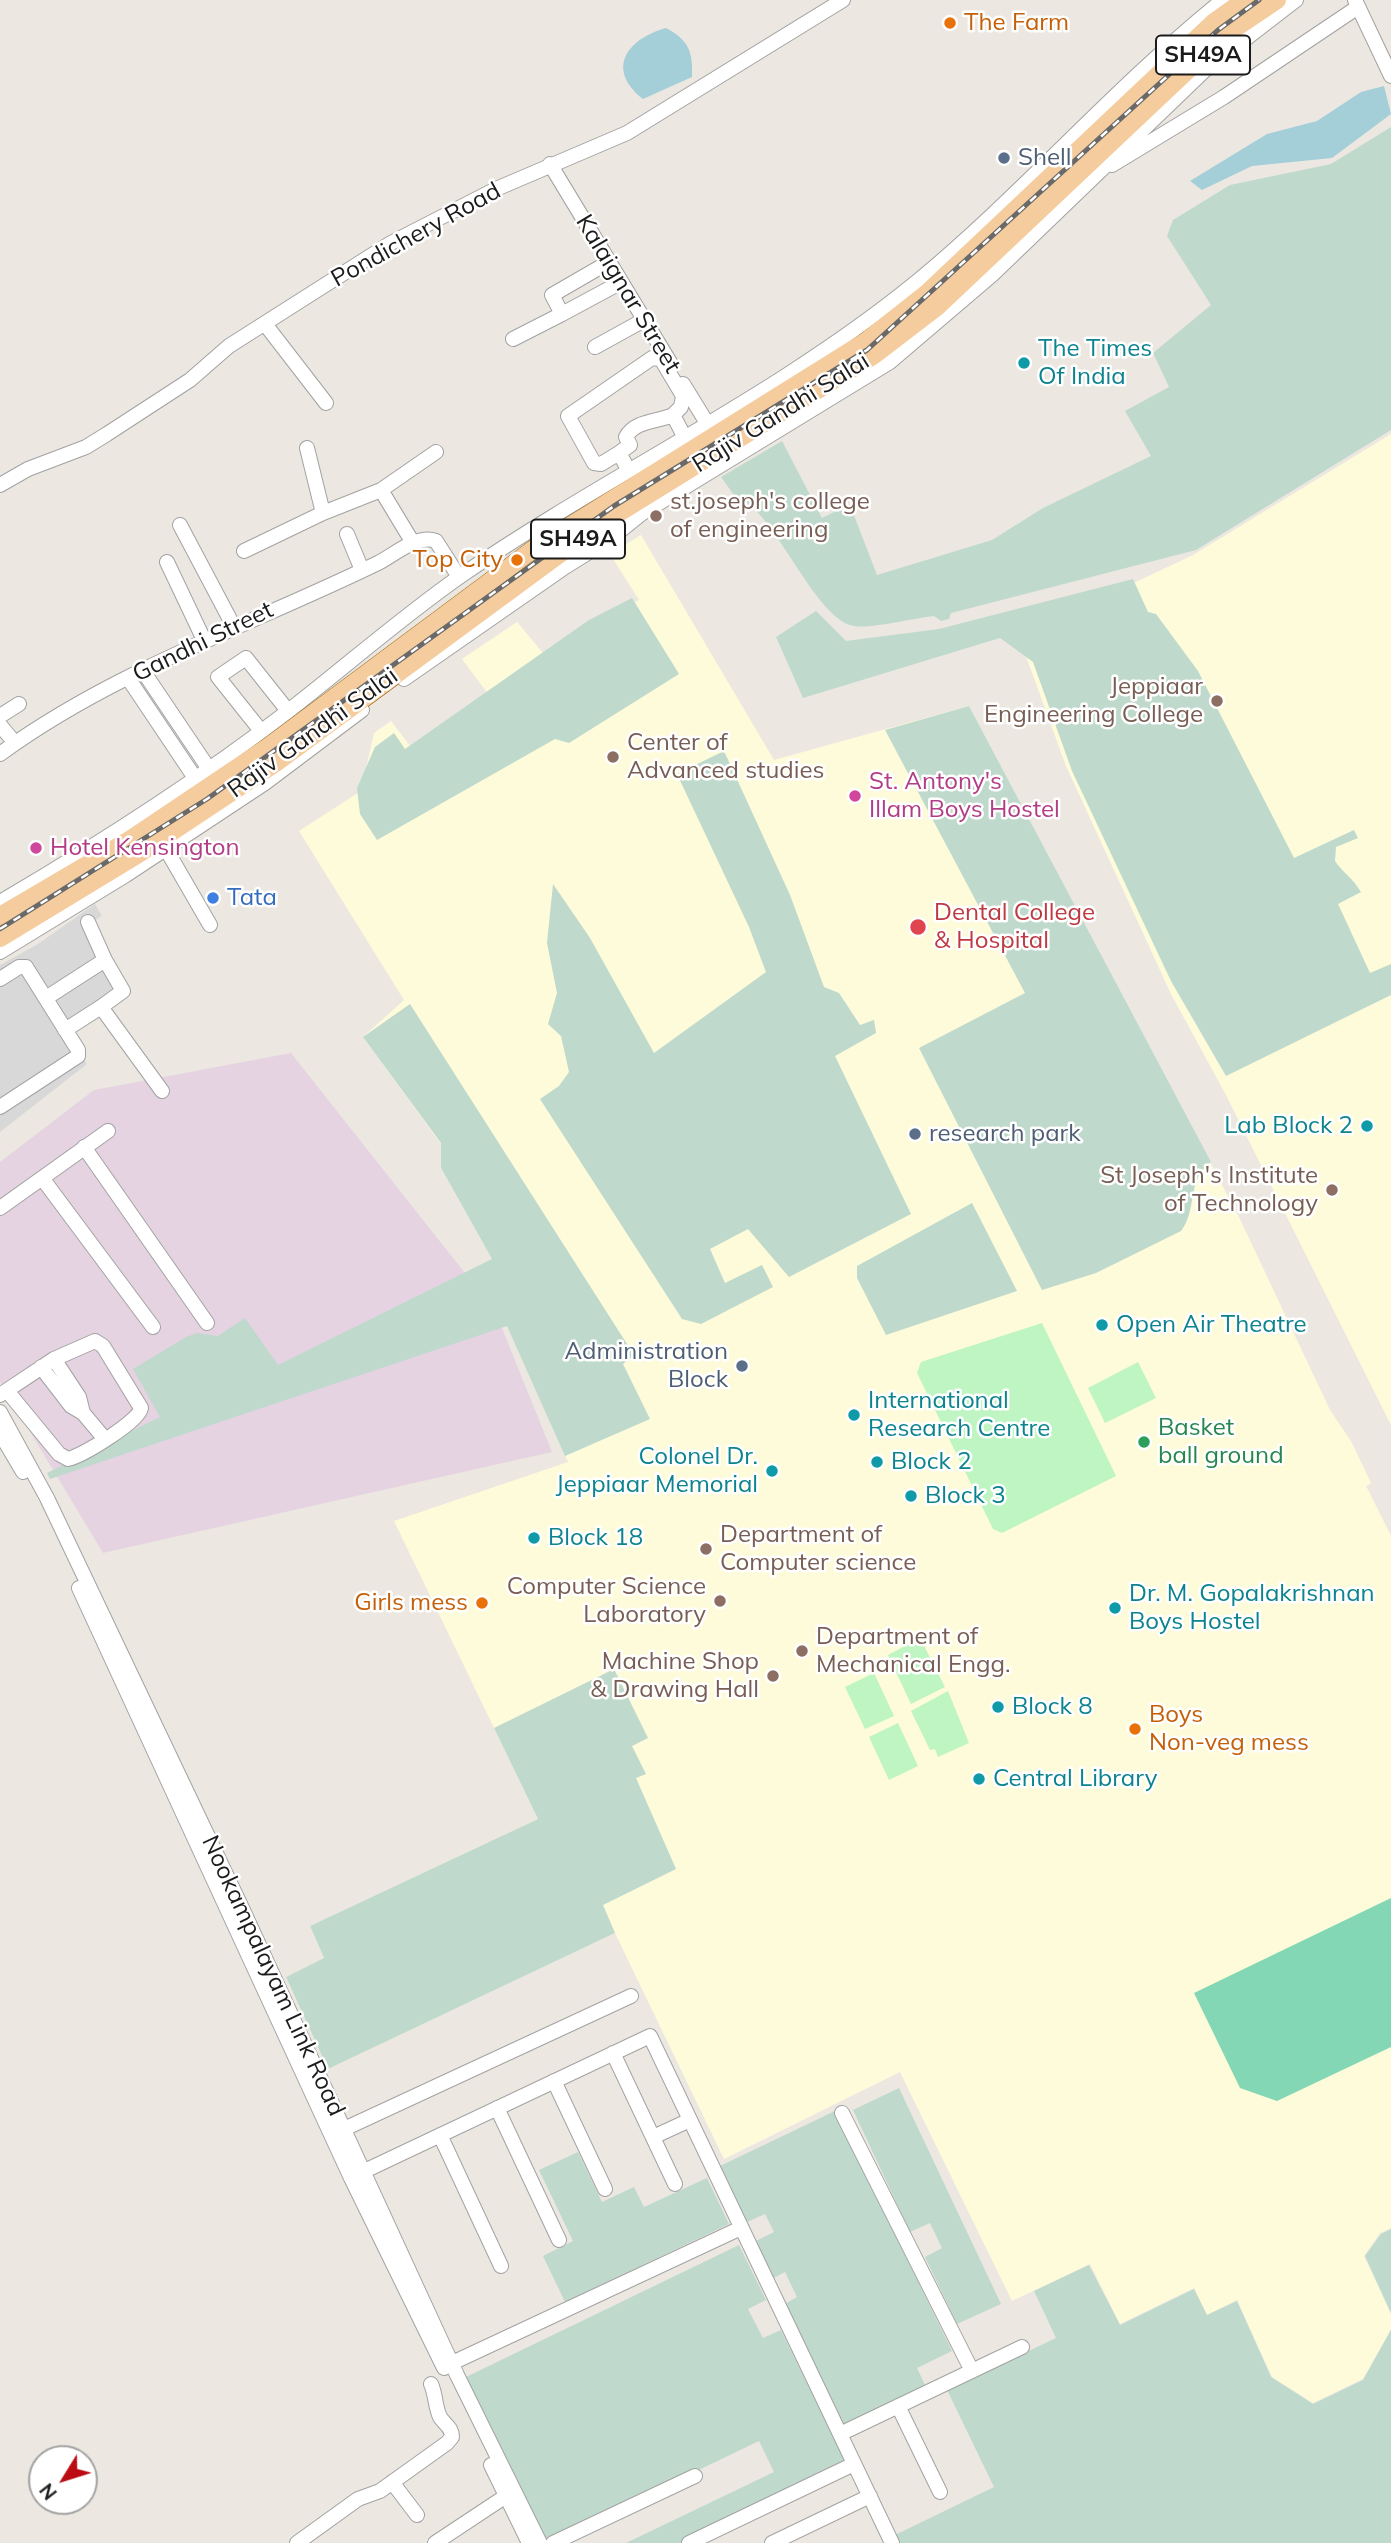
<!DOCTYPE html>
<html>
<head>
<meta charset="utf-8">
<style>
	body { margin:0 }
	#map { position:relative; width:1391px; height:2543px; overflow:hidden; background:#ece8e1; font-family:Mulish,sans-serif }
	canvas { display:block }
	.north { position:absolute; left:28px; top:2445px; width:70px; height:70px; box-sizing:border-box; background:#fff; border:2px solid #a4a4a4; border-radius:50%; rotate:232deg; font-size:19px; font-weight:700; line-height:28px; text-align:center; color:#1b1b1b }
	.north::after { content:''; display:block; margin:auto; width:24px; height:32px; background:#ba0c12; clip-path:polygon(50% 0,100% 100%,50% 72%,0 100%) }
</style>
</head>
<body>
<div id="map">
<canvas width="1391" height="2543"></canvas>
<div class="north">N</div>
</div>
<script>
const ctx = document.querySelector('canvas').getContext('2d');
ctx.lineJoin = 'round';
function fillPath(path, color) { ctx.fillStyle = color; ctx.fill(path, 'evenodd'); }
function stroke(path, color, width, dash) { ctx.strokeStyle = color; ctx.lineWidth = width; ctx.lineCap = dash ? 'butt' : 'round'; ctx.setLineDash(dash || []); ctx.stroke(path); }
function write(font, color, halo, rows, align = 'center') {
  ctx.font = font + ' Mulish,sans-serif'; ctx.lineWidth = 5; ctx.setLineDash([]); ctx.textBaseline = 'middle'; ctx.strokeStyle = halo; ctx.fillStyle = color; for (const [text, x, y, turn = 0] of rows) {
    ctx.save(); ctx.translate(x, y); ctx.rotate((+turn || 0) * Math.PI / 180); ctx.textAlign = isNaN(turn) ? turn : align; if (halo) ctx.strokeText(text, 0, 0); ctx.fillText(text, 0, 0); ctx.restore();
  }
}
fillPath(new Path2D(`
	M95 904 102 916 95 920 124 992 62 1029 87 1064 0 1132V965L38 944Z`), '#d9d8d8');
fillPath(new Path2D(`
	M291 1053 495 1311 552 1452 103 1553 0 1382V1162L94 1090Z`), '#e5d3e2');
fillPath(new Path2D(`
	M1391 434V1425L1226 1095 1171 994 1066 766 1019 637 1193 555Z
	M641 535 774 760 969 706 1238 1215 1330 1410 1351 1441 1371 1483 1366 1486 1391 1536V2228L1380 2233 1364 2256 1391 2314V2329L1363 2379 1313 2403 1272 2377 1237 2300 1207 2315 1194 2288 1120 2324 1090 2264 1012 2301 900 2072 724 2159 615 1933 328 2069 286 1977 324 1958 310 1926 538 1819 394 1521 568 1462 508 1326 492 1259 441 1168V1144L363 1037 404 1000 299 831 361 791 374 733 391 721 414 751 489 695 462 659 517 622 548 659 597 623 639 600 610 554Z`), '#fdfbda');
fillPath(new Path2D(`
	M1391 127V430L1196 550 951 613 949 619 941 621 934 616C915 618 870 629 854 626 813 619 773 505 736 498L721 477 782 441 822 518 836 511 852 510 877 575 992 540 1043 508 1151 456 1125 411 1169 387 1153 353 1211 305 1167 236 1173 220 1230 185 1331 164Z
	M1133 579 1148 612 1156 614 1198 671 1294 858 1354 830 1358 838 1336 847 1335 861C1343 873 1353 878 1361 892L1338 904 1370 973 1391 964V995L1226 1076 1171 981 1072 771 1033 662 1000 638 803 698 776 637 816 611 846 641 939 629Z
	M632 598 679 674 569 743 555 739 377 840 360 814 357 788 375 747 394 733 405 749 589 620Z
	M969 706 1211 1162C1186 1180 1198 1209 1181 1231L1096 1273 1042 1290 919 1048 1025 993 885 730Z
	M724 751 790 895 824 987 839 993 860 1025 874 1020 876 1033 835 1056 911 1214 789 1277 748 1229 710 1249 725 1283 762 1265 773 1287 701 1324 682 1319 540 1099 559 1086 569 1072 561 1036 548 1024 557 993 547 943 553 884 590 938 654 1053 766 972 749 927 677 774Z
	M410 1004 634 1355 623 1364 650 1419 565 1456 507 1326 50 1479 47 1473 160 1417 133 1369 186 1337 197 1333 218 1336 245 1318 278 1365 492 1259 441 1168V1143L363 1037Z
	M972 1203 1017 1291 886 1335 857 1278V1266Z
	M614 1669 648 1738 632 1746 646 1774 636 1778 676 1869 603 1905 615 1933 328 2069 286 1977 324 1958 310 1926 538 1819 494 1728Z
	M899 2088 1001 2304 957 2324 925 2257 942 2248 930 2223 910 2232 853 2110Z
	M835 2111 952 2351 917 2368 926 2387 843 2427 783 2305 797 2297 785 2272 772 2279 754 2242 774 2232 765 2214 747 2222 720 2166Z
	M578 2152 602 2202 634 2187 644 2207 707 2178 729 2224 565 2302 543 2256 573 2241 539 2170Z
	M1391 2229V2313L1365 2256 1381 2234Z
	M739 2245 766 2300 748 2309 763 2338 781 2330 846 2463 681 2543H626L774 2472 759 2441 547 2543 466 2377Z
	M1089 2265 1120 2325 1194 2289 1207 2315 1237 2301 1271 2377 1313 2404 1363 2380 1391 2330V2543H899L895 2535 994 2487 947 2390 1056 2338 1034 2291Z`), '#bfd9cc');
fillPath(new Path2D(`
	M1042 1323 1116 1476 1002 1533 993 1529 917 1373 921 1362Z
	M1138 1362 1156 1398 1105 1423 1088 1388Z
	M920 1638 945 1687 911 1704 888 1655Z
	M874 1673 894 1716 865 1729 845 1687Z
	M948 1691 969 1743 938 1757 935 1749 930 1750 911 1711Z
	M898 1723 918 1766 889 1780 869 1737Z`), '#bff5c2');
fillPath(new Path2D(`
	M1391 1898V2047L1277 2101 1240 2088 1194 1993Z`), '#83d7b4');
fillPath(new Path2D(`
	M666 28C689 40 693 52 692 77L643 99C605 69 627 39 666 28Z
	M1384 86 1391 114 1332 158 1252 166 1202 190 1190 181 1267 134 1317 121 1361 92Z`), '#a4ced8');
const minor = new Path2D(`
	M1355 0 1391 76
	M550 164 671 364
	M1112 165 1224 97 1358 7
	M562 314 614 286
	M265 324 326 403
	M513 339 562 314 552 295 609 262
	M595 347 644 320
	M683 384 707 423
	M307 448 323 513
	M619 453 630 445 626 437C635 420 658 422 673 415
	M628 469 619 453 601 464 594 463 568 416 652 358 661 359 683 396 681 407 673 415 684 436
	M0 485 28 469 86 447 107 434 190 380 229 346 391 243 496 189 627 133 843 0
	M381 490 413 543
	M180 525 234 627
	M347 534 362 570
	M244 551 323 513 381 490 436 452
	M167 562 204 640
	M143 671 209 769
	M128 678 195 778
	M404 679 565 567 610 539 641 514 890 362 992 275 1204 71 1296 0
	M0 716 19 704
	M0 725 15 743
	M261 731 218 677 246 658 288 711
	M0 754C115 670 251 625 378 563 394 555 417 534 436 541L459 577
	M166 849 210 925
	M0 902C99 844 196 782 287 712 345 667 403 616 462 575 611 473 779 395 919 280 1025 192 1116 86 1223 0
	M0 952 126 875 265 783 362 710
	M105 960 123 991 101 1007 162 1091
	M0 979 19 967H26L78 1050V1056L0 1107
	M46 998 105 960 88 922
	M65 1030 101 1007
	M84 1147 207 1323
	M42 1178 153 1327
	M0 1208 108 1131
	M41 1367 71 1406 83 1413 79 1397 54 1359
	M0 1395 54 1359 95 1341 103 1346 141 1408C140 1421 82 1456 68 1459L59 1454 8 1392
	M0 1412 47 1498 241 1906 457 2375 540 2543
	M83 1413 104 1438
	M0 1433 23 1472
	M79 1588 351 2178 444 2368
	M613 2053 675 2184
	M554 2081 605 2189
	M497 2108 559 2240
	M842 2113 972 2371
	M344 2129 631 1996
	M440 2135 501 2266
	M653 2137 690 2120
	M356 2175 650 2036 892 2543
	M452 2363 741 2228
	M898 2406 940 2492
	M840 2434 1022 2347
	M491 2465 529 2543
	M392 2482 417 2515
	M297 2543 358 2499 380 2491 447 2443 452 2437C452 2427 445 2425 440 2417 435 2407 436 2395 431 2384
	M435 2543 506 2496
	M553 2543 695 2476
	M689 2543 854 2464
	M772 2543 870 2496`);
const major = new Path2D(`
	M0 916 131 839 268 747 535 548 865 342 927 293 1214 22 1245 0
	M0 938 140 853 277 762 599 525 874 355 938 306 1225 35 1277 0`);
stroke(minor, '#a2a2a2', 16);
stroke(major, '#895b09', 19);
stroke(minor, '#fff', 14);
stroke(major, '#f5cc9d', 18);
const rail = new Path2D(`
	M0 929 207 799 614 506 867 350 1218 30 1259 0`);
stroke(rail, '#696969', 5);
stroke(rail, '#fff', 2.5, [8]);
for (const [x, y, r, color] of [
	[950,23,7,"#e8710a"],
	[1004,158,7,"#5c6f8a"],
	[1024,363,7,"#0f9aa8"],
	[656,516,7,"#8d6e63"],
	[517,560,7,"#e8710a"],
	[1217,701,7,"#8d6e63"],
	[613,757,7,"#8d6e63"],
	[855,796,7,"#d1479c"],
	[36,848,7,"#d1479c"],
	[213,898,7,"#3f7fe0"],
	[918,927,9,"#e0444e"],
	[1367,1126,7,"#0f9aa8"],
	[915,1134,7,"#5c6f8a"],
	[1332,1190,7,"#8d6e63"],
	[1102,1325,7,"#0f9aa8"],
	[742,1366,7,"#5c6f8a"],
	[854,1415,7,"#0f9aa8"],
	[1144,1442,7,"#2e9e5b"],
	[877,1462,7,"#0f9aa8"],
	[772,1471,7,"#0f9aa8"],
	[911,1496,7,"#0f9aa8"],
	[534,1538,7,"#0f9aa8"],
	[706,1549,7,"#8d6e63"],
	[720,1601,7,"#8d6e63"],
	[482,1603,7,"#e8710a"],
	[1115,1608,7,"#0f9aa8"],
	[802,1651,7,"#8d6e63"],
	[773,1676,7,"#8d6e63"],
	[998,1707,7,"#0f9aa8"],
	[1135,1729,7,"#e8710a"],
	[979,1779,7,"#0f9aa8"]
]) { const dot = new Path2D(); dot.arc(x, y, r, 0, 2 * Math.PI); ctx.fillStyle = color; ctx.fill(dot); stroke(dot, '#fff', 2.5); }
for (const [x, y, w] of [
	[1203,55,94],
	[578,539,94]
]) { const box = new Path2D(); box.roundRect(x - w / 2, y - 19.5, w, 39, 5); ctx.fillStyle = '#fff'; ctx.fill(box); stroke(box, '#1b1b1b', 2); }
write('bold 23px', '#1b1b1b', null, [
	["SH49A",1203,55],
	["SH49A",578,539]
]);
write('24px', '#c56008', '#fff', [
	["The Farm",964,23],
	["Top City",503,560,"right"],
	["Girls mess",468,1603,"right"],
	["Boys",1149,1715],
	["Non-veg mess",1149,1743]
], 'left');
write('24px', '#4e5e75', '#fff', [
	["Shell",1018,158],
	["research park",929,1134],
	["Administration",728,1352,"right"],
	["Block",728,1380,"right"]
], 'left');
write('24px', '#1b1b1b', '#fff', [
	["Pondichery Road",416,235,-29],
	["Kalaignar Street",628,294,59],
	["Rajiv Gandhi Salai",781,413,-32],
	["Gandhi Street",203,642,-26],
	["Rajiv Gandhi Salai",313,733,-36],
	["Nookampalayam Link Road",273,1976,65]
]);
write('24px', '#0d838f', '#fff', [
	["The Times",1038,349],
	["Of India",1038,377],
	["Lab Block 2",1353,1126,"right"],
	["Open Air Theatre",1116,1325],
	["International",868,1401],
	["Research Centre",868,1429],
	["Colonel Dr.",758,1457,"right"],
	["Jeppiaar Memorial",758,1485,"right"],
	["Block 2",891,1462],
	["Block 3",925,1496],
	["Block 18",548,1538],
	["Dr. M. Gopalakrishnan",1129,1594],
	["Boys Hostel",1129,1622],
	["Block 8",1012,1707],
	["Central Library",993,1779]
], 'left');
write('24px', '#785e54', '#fff', [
	["st.joseph's college",670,502],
	["of engineering",670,530],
	["Jeppiaar",1203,687,"right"],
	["Engineering College",1203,715,"right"],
	["Center of",627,743],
	["Advanced studies",627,771],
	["St Joseph's Institute",1318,1176,"right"],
	["of Technology",1318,1204,"right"],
	["Department of",720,1535],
	["Computer science",720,1563],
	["Computer Science",706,1587,"right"],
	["Laboratory",706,1615,"right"],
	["Department of",816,1637],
	["Mechanical Engg.",816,1665],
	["Machine Shop",759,1662,"right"],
	["& Drawing Hall",759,1690,"right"]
], 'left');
write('24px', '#b23c85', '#fff', [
	["St. Antony's",869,782],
	["Illam Boys Hostel",869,810],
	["Hotel Kensington",50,848]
], 'left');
write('24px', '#366cbe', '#fff', [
	["Tata",227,898]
], 'left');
write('24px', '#be3a42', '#fff', [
	["Dental College",934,913],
	["& Hospital",934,941]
], 'left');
write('24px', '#27864d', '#fff', [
	["Basket",1158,1428],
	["ball ground",1158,1456]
], 'left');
</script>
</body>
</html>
